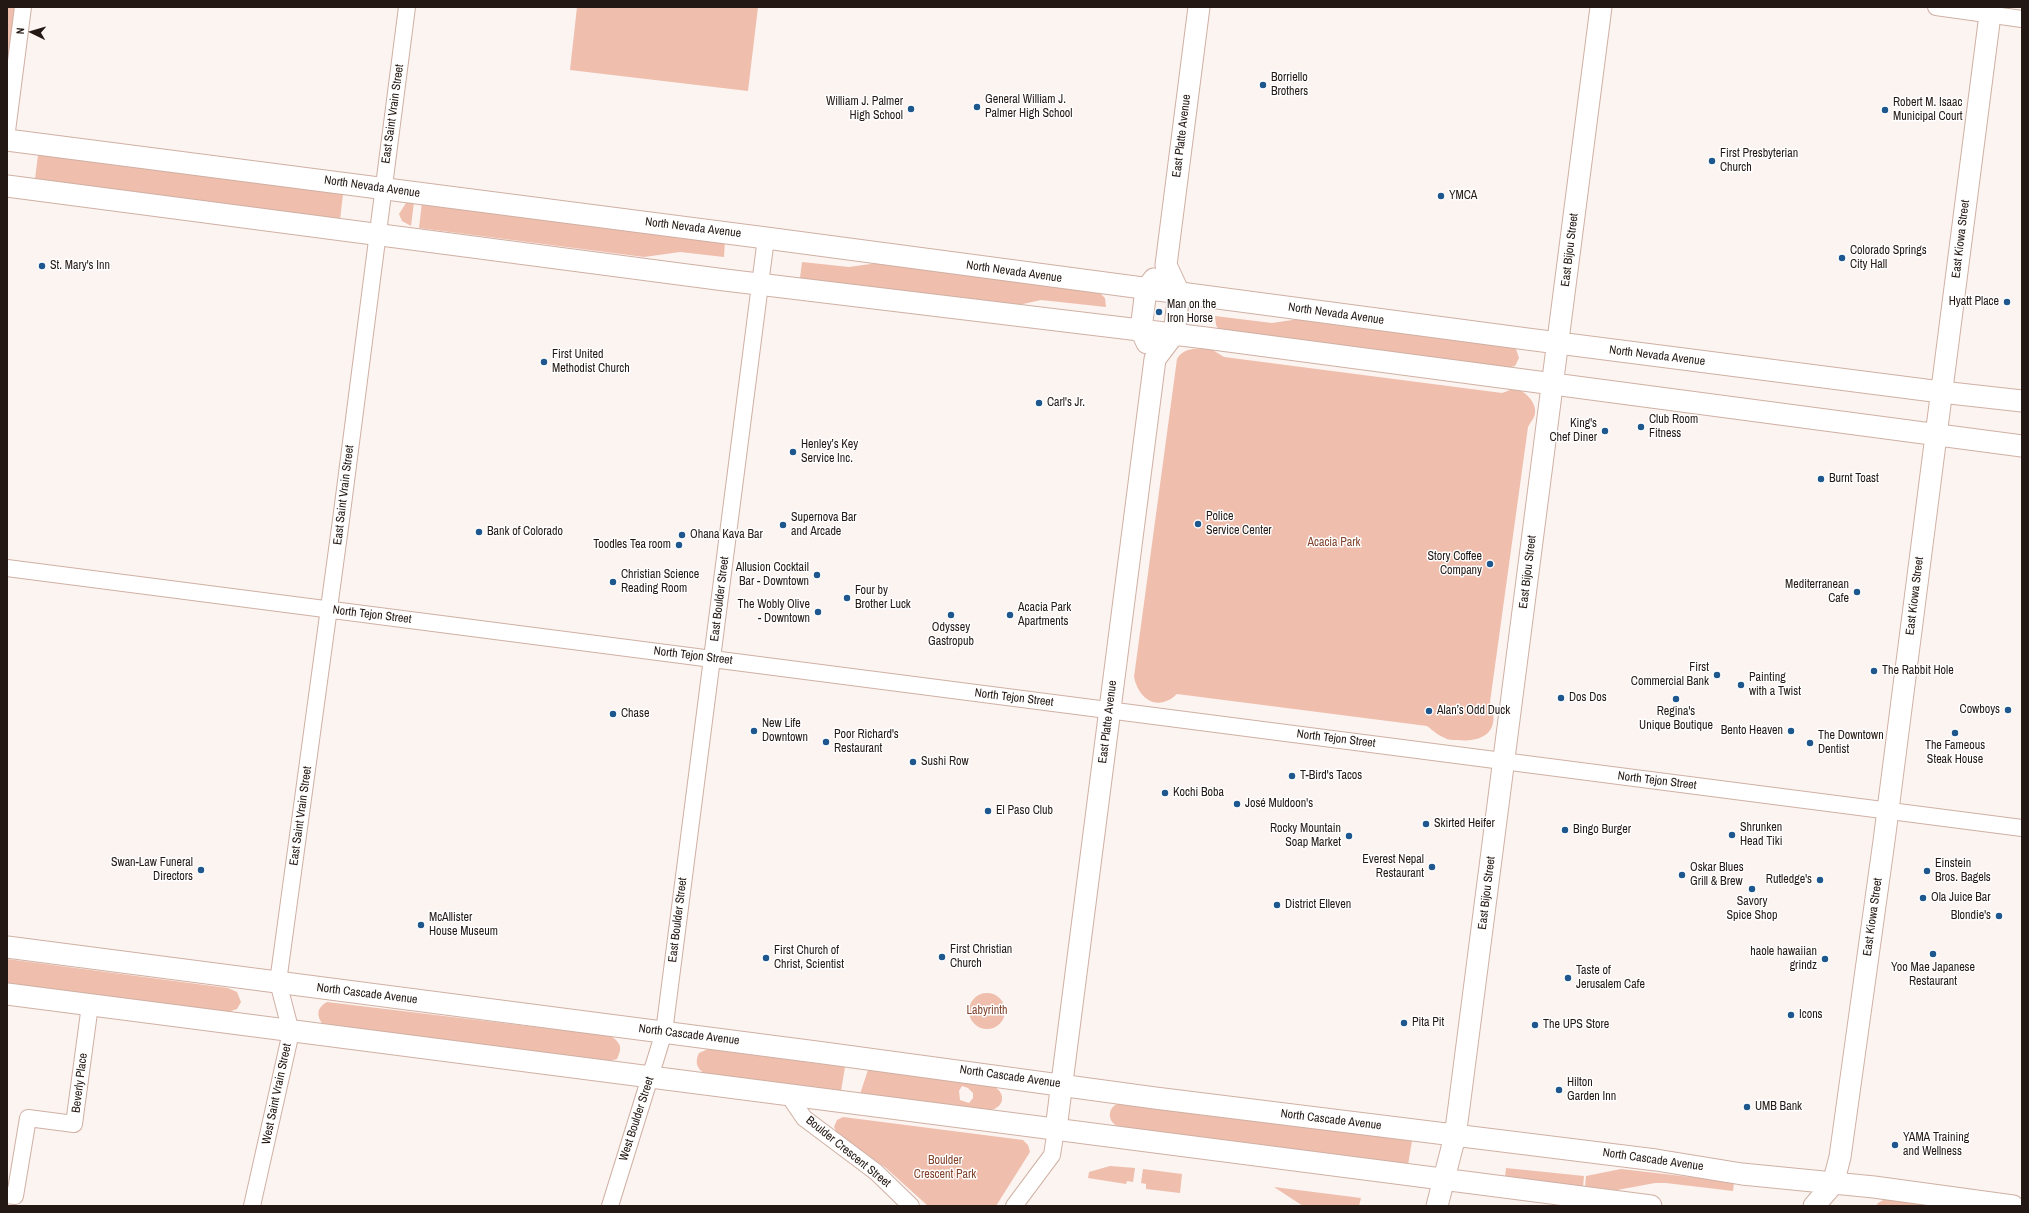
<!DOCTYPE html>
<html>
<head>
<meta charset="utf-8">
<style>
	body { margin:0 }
	#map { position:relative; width:2029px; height:1213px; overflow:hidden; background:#fbf4f1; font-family:"Archivo Narrow",sans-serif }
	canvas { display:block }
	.frame { position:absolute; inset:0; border:8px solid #231813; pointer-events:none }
	.north { position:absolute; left:12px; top:12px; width:40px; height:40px; -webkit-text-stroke:3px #fff; paint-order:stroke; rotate:275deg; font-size:11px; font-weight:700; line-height:16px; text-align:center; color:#231813 }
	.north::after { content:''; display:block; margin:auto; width:14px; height:18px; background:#231813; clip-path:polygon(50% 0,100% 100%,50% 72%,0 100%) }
</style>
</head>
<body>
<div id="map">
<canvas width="2029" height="1213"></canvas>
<div class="frame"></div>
<div class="north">N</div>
</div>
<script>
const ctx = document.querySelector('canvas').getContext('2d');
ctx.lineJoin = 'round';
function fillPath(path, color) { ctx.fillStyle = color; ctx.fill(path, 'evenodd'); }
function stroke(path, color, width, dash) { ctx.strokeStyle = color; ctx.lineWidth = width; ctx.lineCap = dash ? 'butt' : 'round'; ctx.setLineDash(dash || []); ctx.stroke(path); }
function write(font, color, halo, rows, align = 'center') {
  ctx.font = font + ' "Archivo Narrow",sans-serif'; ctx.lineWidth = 3; ctx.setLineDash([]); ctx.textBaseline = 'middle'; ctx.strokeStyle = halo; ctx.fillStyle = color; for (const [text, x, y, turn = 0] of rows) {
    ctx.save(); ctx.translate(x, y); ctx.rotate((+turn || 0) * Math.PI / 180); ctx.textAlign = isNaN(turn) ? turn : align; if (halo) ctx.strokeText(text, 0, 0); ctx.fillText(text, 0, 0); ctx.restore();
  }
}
fillPath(new Path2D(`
	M7 7H17L7 80Z
	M577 7H758L748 91 570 70Z
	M38 155 343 194 340 220 35 179Z
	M414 202 411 226 402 221 399 214 406 203Z
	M422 202 725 240 724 257 680 252 644 257 419 228Z
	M802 262 849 267 885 262 1100 293 1105 298 1106 307 1041 300 1014 306 800 278Z
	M1215 316 1272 323 1299 319 1508 345 1516 349 1519 358 1515 366 1507 368 1220 332 1216 325Z
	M1211 349 1224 357 1502 393C1506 392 1510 389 1514 389 1524 389 1537 403 1535 413 1535 417 1530 423 1528 427L1490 702C1501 730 1485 743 1457 740 1454 740 1448 740 1445 738 1439 736 1432 730 1427 726L1177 694C1158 712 1139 700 1134 677L1177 359C1184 346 1199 349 1211 349Z
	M7 959 228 988 237 992 241 1002 237 1009 228 1012 7 985Z
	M969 1011a18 18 0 1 1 36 0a18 18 0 1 1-36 0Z
	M327 1002 611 1036C622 1044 622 1048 617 1059L605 1062 324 1026C316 1016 316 1008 327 1002Z
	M708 1049 845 1067 841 1091 704 1073C696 1068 695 1061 699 1053Z
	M868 1070 995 1087C1006 1094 1004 1107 991 1110L860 1094ZM962 1086 968 1088 973 1093V1098L969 1103 960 1100 959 1091Z
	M1121 1103 1412 1141 1408 1165 1117 1126C1106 1120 1108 1105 1121 1103Z
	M843 1117 1023 1140 1028 1145 1030 1152 996 1206H928L886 1168 837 1133 834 1127 837 1120Z
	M1110 1166 1135 1168 1133 1182 1127 1181 1126 1184 1088 1178 1089 1172Z
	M1506 1168 1584 1176 1583 1187 1505 1177Z
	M1143 1169 1182 1174 1180 1193 1146 1189V1184L1141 1183Z
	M1621 1169 1734 1182 1733 1191 1666 1183H1655L1617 1190 1585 1188 1586 1176Z
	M1274 1187 1361 1198 1359 1206H1303Z
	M1885 1199 1941 1206H1876L1878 1203Z`), '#efbead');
const minor = new Path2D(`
	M1936 7 2022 19
	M7 131 23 7
	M7 568 2022 828
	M789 1096 804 1118 876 1172 911 1206
	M7 1195 15 1196 28 1118 74 1124 90 1005
	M252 1206 291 1032 278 982 341 520 407 7
	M610 1206 664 1032 766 238
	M1014 1206 1052 1155 1056 1129`);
const major = new Path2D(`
	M7 140 766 238 1527 339 1941 392 2022 401
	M7 186 725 280 1206 338 2022 446
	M1147 343 1141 330 1146 289 1154 279
	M7 947 824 1053 1155 1098 1656 1160 1742 1174 1874 1187 2013 1206
	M7 994 1651 1206
	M1056 1129 1155 359 1174 334 1179 293 1166 265 1199 7
	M1437 1206 1455 1136 1459 1107 1601 7
	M1814 1206 1833 1184 1840 1157 1884 841 1991 7`);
stroke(minor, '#d0b0a4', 18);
stroke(major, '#d0b0a4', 23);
stroke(minor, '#fff', 16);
stroke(major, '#fff', 21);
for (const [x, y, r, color] of [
	[1263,85,4,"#1d578e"],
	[977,107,4,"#1d578e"],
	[911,109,4,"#1d578e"],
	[1885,110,4,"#1d578e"],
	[1712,161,4,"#1d578e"],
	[1441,196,4,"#1d578e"],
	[1842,258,4,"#1d578e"],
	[42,266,4,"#1d578e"],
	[2007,302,4,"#1d578e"],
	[1159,312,4,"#1d578e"],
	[544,362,4,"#1d578e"],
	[1039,403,4,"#1d578e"],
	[1641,427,4,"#1d578e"],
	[1605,431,4,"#1d578e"],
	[793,452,4,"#1d578e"],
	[1821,479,4,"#1d578e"],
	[1198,524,4,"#1d578e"],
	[783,525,4,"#1d578e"],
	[479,532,4,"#1d578e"],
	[682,535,4,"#1d578e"],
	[679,545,4,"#1d578e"],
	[1490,564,4,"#1d578e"],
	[817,575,4,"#1d578e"],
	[613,582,4,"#1d578e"],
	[1857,592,4,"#1d578e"],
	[847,598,4,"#1d578e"],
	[818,612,4,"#1d578e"],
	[951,615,4,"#1d578e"],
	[1010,615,4,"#1d578e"],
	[1874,671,4,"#1d578e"],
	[1717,675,4,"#1d578e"],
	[1741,685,4,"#1d578e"],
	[1561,698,4,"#1d578e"],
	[1676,699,4,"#1d578e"],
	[2008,710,4,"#1d578e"],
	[1429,711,4,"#1d578e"],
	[613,714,4,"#1d578e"],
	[754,731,4,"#1d578e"],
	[1791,731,4,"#1d578e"],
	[1955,733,4,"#1d578e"],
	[826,742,4,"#1d578e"],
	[1810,743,4,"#1d578e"],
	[913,762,4,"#1d578e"],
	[1292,776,4,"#1d578e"],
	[1165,793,4,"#1d578e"],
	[1237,804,4,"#1d578e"],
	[988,811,4,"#1d578e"],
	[1426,824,4,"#1d578e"],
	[1565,830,4,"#1d578e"],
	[1732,835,4,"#1d578e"],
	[1349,836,4,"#1d578e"],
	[1432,867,4,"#1d578e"],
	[201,870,4,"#1d578e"],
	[1927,871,4,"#1d578e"],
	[1682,875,4,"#1d578e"],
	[1820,880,4,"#1d578e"],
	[1752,889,4,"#1d578e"],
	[1923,898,4,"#1d578e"],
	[1277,905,4,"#1d578e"],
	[1999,916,4,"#1d578e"],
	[421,925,4,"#1d578e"],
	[1933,954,4,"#1d578e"],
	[942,957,4,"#1d578e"],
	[766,958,4,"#1d578e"],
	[1825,959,4,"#1d578e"],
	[1568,978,4,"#1d578e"],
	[1791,1015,4,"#1d578e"],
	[1404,1023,4,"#1d578e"],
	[1535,1025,4,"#1d578e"],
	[1559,1090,4,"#1d578e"],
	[1747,1107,4,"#1d578e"],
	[1895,1145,4,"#1d578e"]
]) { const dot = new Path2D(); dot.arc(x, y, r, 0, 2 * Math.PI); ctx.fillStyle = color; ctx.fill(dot); stroke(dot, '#fff', 1.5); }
write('12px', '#231813', '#fff', [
	["Borriello",1271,78],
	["Brothers",1271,92],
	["General William J.",985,100],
	["Palmer High School",985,114],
	["William J. Palmer",903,102,"right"],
	["High School",903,116,"right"],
	["Robert M. Isaac",1893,103],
	["Municipal Court",1893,117],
	["First Presbyterian",1720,154],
	["Church",1720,168],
	["YMCA",1449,196],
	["Colorado Springs",1850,251],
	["City Hall",1850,265],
	["St. Mary's Inn",50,266],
	["Hyatt Place",1999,302,"right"],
	["Man on the",1167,305],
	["Iron Horse",1167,319],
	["First United",552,355],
	["Methodist Church",552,369],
	["Carl's Jr.",1047,403],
	["Club Room",1649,420],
	["Fitness",1649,434],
	["King's",1597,424,"right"],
	["Chef Diner",1597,438,"right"],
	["Henley’s Key",801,445],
	["Service Inc.",801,459],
	["Burnt Toast",1829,479],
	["Police",1206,517],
	["Service Center",1206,531],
	["Supernova Bar",791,518],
	["and Arcade",791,532],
	["Bank of Colorado",487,532],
	["Ohana Kava Bar",690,535],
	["Toodles Tea room",671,545,"right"],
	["Story Coffee",1482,557,"right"],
	["Company",1482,571,"right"],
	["Allusion Cocktail",809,568,"right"],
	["Bar - Downtown",809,582,"right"],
	["Christian Science",621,575],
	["Reading Room",621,589],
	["Mediterranean",1849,585,"right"],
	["Cafe",1849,599,"right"],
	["Four by",855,591],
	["Brother Luck",855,605],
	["The Wobly Olive",810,605,"right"],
	["- Downtown",810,619,"right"],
	["Acacia Park",1018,608],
	["Apartments",1018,622],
	["Odyssey",951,628,"center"],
	["Gastropub",951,642,"center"],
	["First",1709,668,"right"],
	["Commercial Bank",1709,682,"right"],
	["The Rabbit Hole",1882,671],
	["Painting",1749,678],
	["with a Twist",1749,692],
	["Dos Dos",1569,698],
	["Cowboys",2000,710,"right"],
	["Alan’s Odd Duck",1437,711],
	["Regina's",1676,712,"center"],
	["Unique Boutique",1676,726,"center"],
	["Chase",621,714],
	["New Life",762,724],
	["Downtown",762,738],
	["Bento Heaven",1783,731,"right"],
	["Poor Richard's",834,735],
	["Restaurant",834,749],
	["The Downtown",1818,736],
	["Dentist",1818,750],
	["The Fameous",1955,746,"center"],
	["Steak House",1955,760,"center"],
	["Sushi Row",921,762],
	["T-Bird's Tacos",1300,776],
	["Kochi Boba",1173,793],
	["José Muldoon's",1245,804],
	["El Paso Club",996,811],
	["Skirted Heifer",1434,824],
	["Shrunken",1740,828],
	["Head Tiki",1740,842],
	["Rocky Mountain",1341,829,"right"],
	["Soap Market",1341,843,"right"],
	["Bingo Burger",1573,830],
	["Everest Nepal",1424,860,"right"],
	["Restaurant",1424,874,"right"],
	["Swan-Law Funeral",193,863,"right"],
	["Directors",193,877,"right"],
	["Einstein",1935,864],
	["Bros. Bagels",1935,878],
	["Oskar Blues",1690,868],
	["Grill & Brew",1690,882],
	["Rutledge's",1812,880,"right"],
	["Ola Juice Bar",1931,898],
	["Savory",1752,902,"center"],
	["Spice Shop",1752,916,"center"],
	["District Elleven",1285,905],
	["Blondie's",1991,916,"right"],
	["McAllister",429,918],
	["House Museum",429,932],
	["First Christian",950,950],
	["Church",950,964],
	["First Church of",774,951],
	["Christ, Scientist",774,965],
	["haole hawaiian",1817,952,"right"],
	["grindz",1817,966,"right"],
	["Yoo Mae Japanese",1933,968,"center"],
	["Restaurant",1933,982,"center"],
	["Taste of",1576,971],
	["Jerusalem Cafe",1576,985],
	["Icons",1799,1015],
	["Pita Pit",1412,1023],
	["The UPS Store",1543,1025],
	["Hilton",1567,1083],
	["Garden Inn",1567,1097],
	["UMB Bank",1755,1107],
	["YAMA Training",1903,1138],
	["and Wellness",1903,1152]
], 'left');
write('12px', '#231813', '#fff', [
	["East Saint Vrain Street",393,114,-82],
	["East Platte Avenue",1182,136,-83],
	["North Nevada Avenue",372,187,8],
	["North Nevada Avenue",693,228,7],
	["East Kiowa Street",1961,239,-83],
	["East Bijou Street",1570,250,-83],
	["North Nevada Avenue",1014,272,8],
	["North Nevada Avenue",1336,314,8],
	["North Nevada Avenue",1657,356,7],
	["East Saint Vrain Street",344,495,-83],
	["East Bijou Street",1528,572,-83],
	["East Kiowa Street",1915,596,-83],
	["East Boulder Street",720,599,-83],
	["North Tejon Street",372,615,7],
	["North Tejon Street",693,656,7],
	["North Tejon Street",1014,698,7],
	["East Platte Avenue",1108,722,-83],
	["North Tejon Street",1336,739,7],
	["North Tejon Street",1657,781,7],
	["East Saint Vrain Street",301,816,-82],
	["East Bijou Street",1487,893,-83],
	["East Kiowa Street",1873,917,-82],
	["East Boulder Street",678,920,-83],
	["North Cascade Avenue",367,994,7],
	["North Cascade Avenue",689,1035,7],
	["North Cascade Avenue",1010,1077,8],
	["Beverly Place",80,1083,-83],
	["West Saint Vrain Street",277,1094,-78],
	["West Boulder Street",637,1119,-72],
	["North Cascade Avenue",1331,1120,7],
	["Boulder Crescent Street",848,1152,39],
	["North Cascade Avenue",1653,1160,8]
]);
write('12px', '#82432c', '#fff', [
	["Acacia Park",1334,543],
	["Labyrinth",987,1011],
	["Boulder",945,1161],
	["Crescent Park",945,1175]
]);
</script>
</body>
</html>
